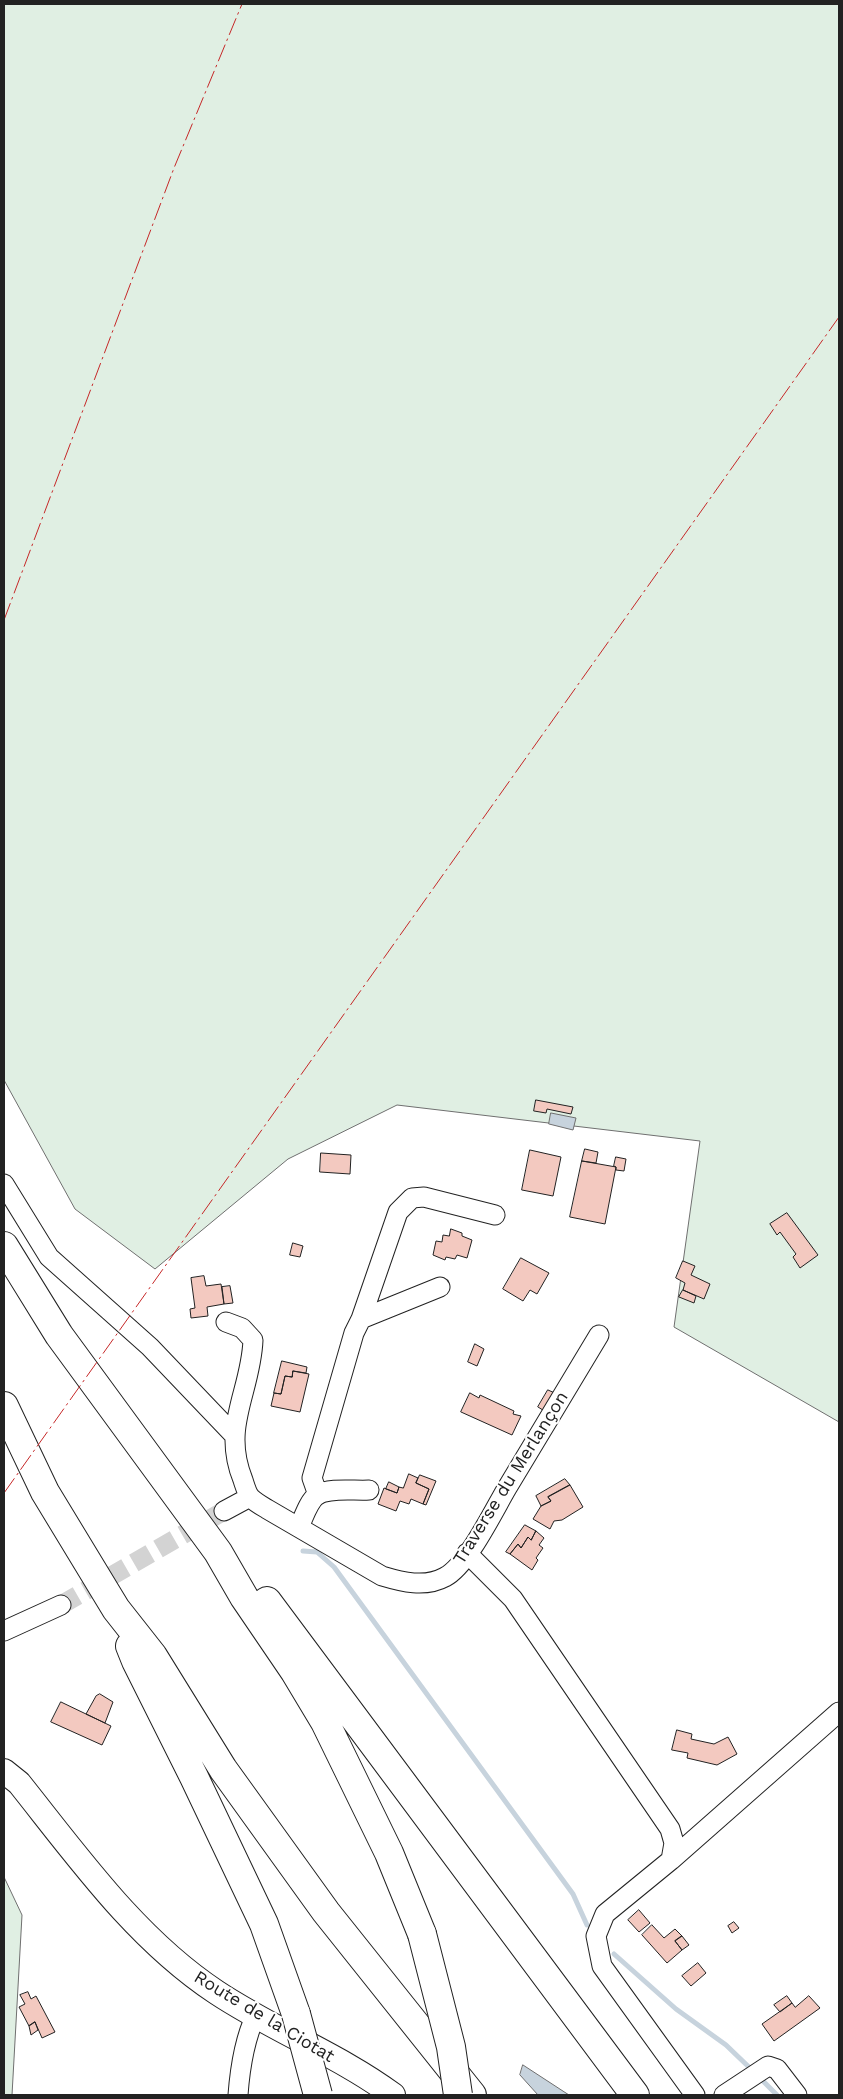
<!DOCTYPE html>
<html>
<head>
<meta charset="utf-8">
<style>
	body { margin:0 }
	#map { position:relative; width:843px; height:2099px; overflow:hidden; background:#fff; font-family:"Work Sans",sans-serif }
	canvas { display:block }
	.frame { position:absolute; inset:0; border:5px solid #222; pointer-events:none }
</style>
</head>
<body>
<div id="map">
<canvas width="843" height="2099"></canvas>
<div class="frame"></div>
</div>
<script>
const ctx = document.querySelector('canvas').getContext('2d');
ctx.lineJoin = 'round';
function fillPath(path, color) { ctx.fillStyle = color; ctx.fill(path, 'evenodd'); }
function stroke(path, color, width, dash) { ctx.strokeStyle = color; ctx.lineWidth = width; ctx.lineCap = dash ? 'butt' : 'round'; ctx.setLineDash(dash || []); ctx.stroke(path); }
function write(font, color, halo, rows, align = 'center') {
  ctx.font = font + ' "Work Sans",sans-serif'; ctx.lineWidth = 4; ctx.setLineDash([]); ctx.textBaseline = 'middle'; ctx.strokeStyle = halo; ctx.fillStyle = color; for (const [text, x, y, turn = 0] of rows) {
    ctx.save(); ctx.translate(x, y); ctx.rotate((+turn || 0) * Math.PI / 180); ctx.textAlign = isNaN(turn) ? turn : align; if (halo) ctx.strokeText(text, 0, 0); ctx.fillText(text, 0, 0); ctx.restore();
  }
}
const green = new Path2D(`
	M4 4H839V1422L674 1327 700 1141 397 1105 288 1159 155 1269 75 1209 4 1080Z
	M4 1877 22 1915 12 2095H4Z`);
fillPath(green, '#e0efe3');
stroke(green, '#6f6f6f', 1);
const water = new Path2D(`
	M551 1113 576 1118 573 1130 549 1124Z
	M523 2065 569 2095H538L520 2075Z`);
fillPath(water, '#c7d3dd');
stroke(water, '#6f6f6f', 1);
stroke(new Path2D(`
	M303 1551 317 1552 334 1567 573 1894 587 1925
	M614 1954 676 2009 726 2045 753 2071
	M759 2077 777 2095`), '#c7d3dd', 5);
const building = new Path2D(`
	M536 1100 573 1107 571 1114 547 1109 546 1113 534 1111Z
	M585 1149 598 1152 596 1163 582 1161Z
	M530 1150 561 1157 553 1196 522 1190Z
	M321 1153 351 1155 350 1174 320 1172Z
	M616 1157 626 1159 624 1171 616 1170V1167L614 1166Z
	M582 1161 616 1167 605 1224 570 1217Z
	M787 1213 818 1255 800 1268 793 1257 796 1254 780 1232 777 1235 770 1224Z
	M451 1229 462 1233V1236L472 1240 467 1258 457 1255 455 1259 446 1257 445 1260 433 1255 436 1241 442 1242 443 1235 449 1236Z
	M293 1243 303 1246 300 1257 290 1255Z
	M521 1258 549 1273 537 1294 530 1290 523 1301 503 1289Z
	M683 1261 695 1266 691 1275 710 1284 704 1299 683 1290 685 1283 676 1278Z
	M204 1276 206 1286 221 1284 224 1304 207 1307 208 1316 191 1318 190 1309 195 1308 191 1278Z
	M230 1286 233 1303 224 1304 222 1287Z
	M683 1290 696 1296 694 1303 679 1297Z
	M475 1344 484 1349 477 1366 468 1362Z
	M282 1361 307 1367 306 1373 293 1371 292 1377 285 1376 281 1394 274 1393Z
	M293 1371 309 1374 300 1412 271 1406 274 1393 281 1394 285 1376 292 1377Z
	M548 1390 557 1394 546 1412 538 1407Z
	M470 1393 479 1398 480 1395 514 1411 513 1414 521 1416 512 1435 461 1412Z
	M409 1474 418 1478 416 1483 429 1489 423 1504 411 1499 409 1504 400 1501 396 1511 378 1504 384 1488 397 1493 399 1487 403 1488Z
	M420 1475 436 1481 426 1505 423 1504 429 1489 416 1483Z
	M565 1479 570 1485 548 1497 551 1501 541 1506 536 1496Z
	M389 1482 399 1487 397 1493 386 1489Z
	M570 1485 583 1507 562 1520 554 1521 550 1529 533 1519 541 1506 551 1501 548 1497Z
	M525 1525 536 1531 531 1540 528 1537 521 1548 518 1544 510 1554 506 1552Z
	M536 1531 544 1538 539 1545 543 1548 536 1558 538 1560 532 1570 510 1554 518 1544 521 1548 528 1537 531 1540Z
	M100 1694 113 1702 105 1723 86 1714 96 1696Z
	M61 1702 111 1726 102 1745 51 1722Z
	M677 1730 692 1734 691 1739 714 1744 728 1737 737 1754 717 1765 687 1758 688 1753 672 1750Z
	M639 1910 650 1923 639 1932 628 1920Z
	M734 1922 739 1928 732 1933 728 1926Z
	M652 1925 664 1938 675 1929 682 1936 675 1941 682 1950 667 1963 642 1935Z
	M682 1936 689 1945 682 1950 675 1941Z
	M698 1963 706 1973 691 1986 682 1976Z
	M28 1992 31 1999 36 1996 55 2032 42 2038 35 2022 29 2026 19 2007 25 2004 20 1995Z
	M787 1996 792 2003 780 2012 774 2005Z
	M809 1996 820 2008 774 2041 762 2024 792 2003 795 2007Z
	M35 2022 38 2030 31 2035 29 2026Z`);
fillPath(building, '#f3c9c0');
stroke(building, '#222', 1);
stroke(new Path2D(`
	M61 1605 224 1511`), '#d3d3d3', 19, [19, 9]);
const minor = new Path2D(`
	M4 1184 49 1257 150 1347 234 1435
	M361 1319 398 1212 412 1198 424 1197 495 1215
	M226 1322 242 1328 253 1340C251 1392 221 1426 243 1480 245 1486 247 1494 251 1498 255 1502 262 1506 267 1509L382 1576C402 1582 425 1588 445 1577 467 1566 494 1510 507 1488 538 1437 568 1386 599 1335
	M318 1495 312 1478 354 1333 361 1319 440 1287
	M224 1511 250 1497
	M299 1527C304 1517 308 1502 317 1495 330 1487 354 1491 369 1490
	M467 1553 513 1599 670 1829 674 1843 671 1860 605 1914 596 1936 602 1966 695 2095
	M4 1631 61 1605
	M671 1860 839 1712
	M238 2095C240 2068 244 2040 256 2015
	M724 2095 768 2066 777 2069 797 2095`);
const major = new Path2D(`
	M4 1771 19 1783C78 1857 136 1939 216 1992 273 2030 339 2055 393 2095`);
const highway = new Path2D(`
	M4 1246 59 1335 218 1552 244 1597 295 1672 325 1722 389 1853 422 1934
	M4 1406 45 1492 116 1609 153 1656 223 1769 326 1912 472 2095
	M267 1601 635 2095
	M130 1646 136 1661 194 1777 264 1924 296 2014`);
stroke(minor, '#222', 21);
stroke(major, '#222', 26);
stroke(highway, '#222', 30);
stroke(minor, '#fff', 19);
stroke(major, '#fff', 24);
stroke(highway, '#fff', 28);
const highwayBridge = new Path2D(`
	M422 1934 451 2047 458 2095
	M296 2014 318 2095`);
stroke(highwayBridge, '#222', 30, []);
stroke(highwayBridge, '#fff', 28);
stroke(new Path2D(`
	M4 620 174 168 242 4
	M4 1493 839 317`), '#c62828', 1, [18, 4, 2.5, 4]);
write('18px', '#222', '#fff', [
	["Traverse du Merlançon",511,1478,-58],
	["Route de la Ciotat",264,2017,31]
]);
</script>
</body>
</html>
